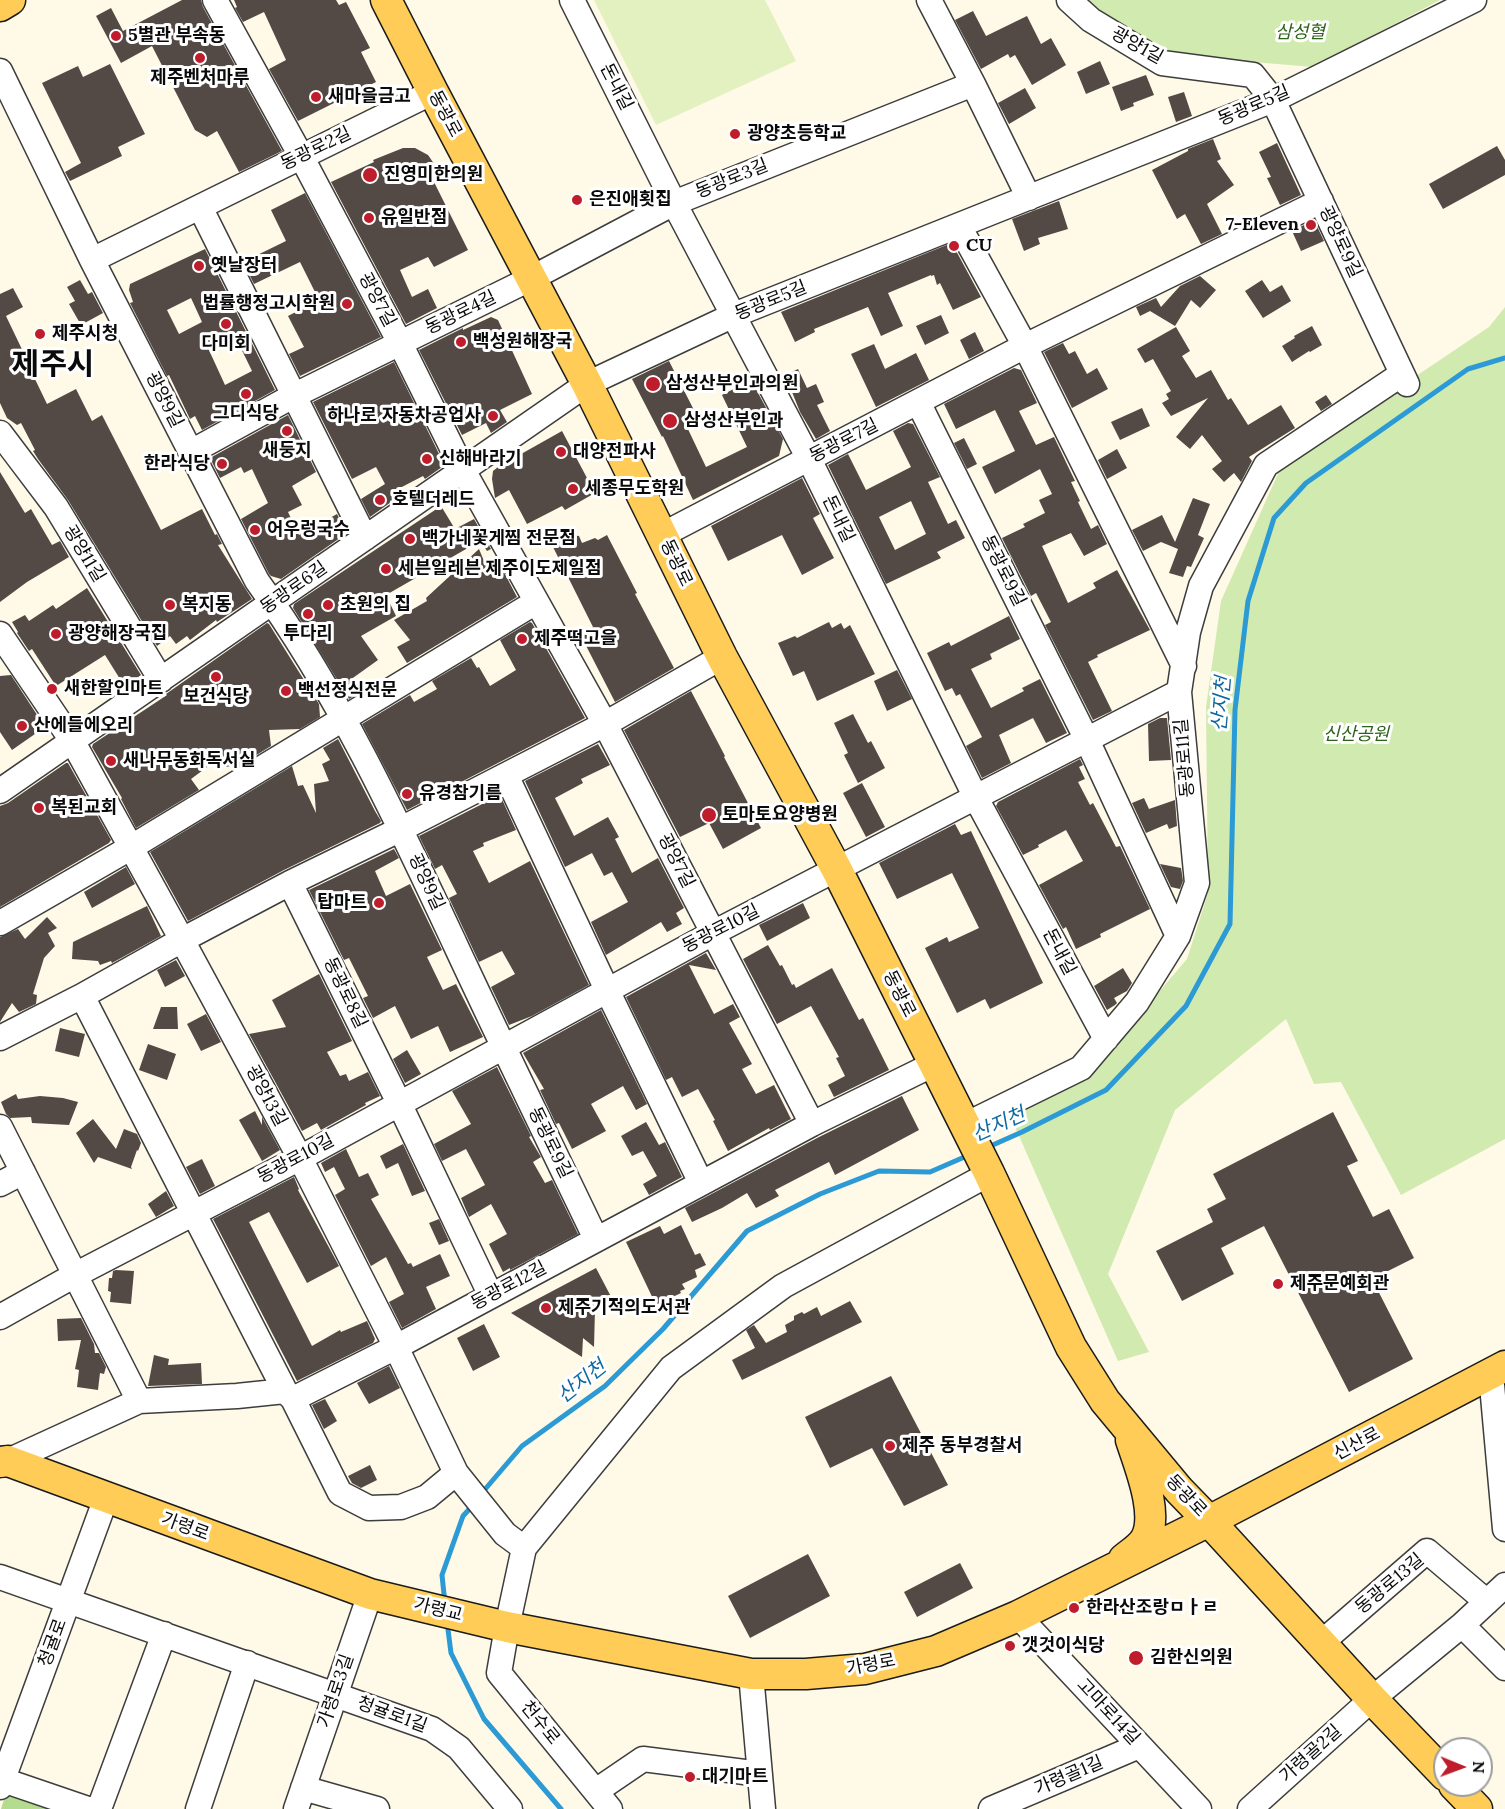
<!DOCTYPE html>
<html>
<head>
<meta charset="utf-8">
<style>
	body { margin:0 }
	#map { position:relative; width:1505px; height:1809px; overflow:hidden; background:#fff9e7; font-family:Lora,serif }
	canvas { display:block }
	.north { position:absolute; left:1433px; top:1737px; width:60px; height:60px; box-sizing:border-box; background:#fff; border:2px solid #9d9d9d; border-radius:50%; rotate:91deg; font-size:16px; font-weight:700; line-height:24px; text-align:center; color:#0a0a0a }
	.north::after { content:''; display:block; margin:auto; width:21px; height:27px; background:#bf1c2c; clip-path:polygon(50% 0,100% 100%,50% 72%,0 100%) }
</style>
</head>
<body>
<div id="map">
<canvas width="1505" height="1809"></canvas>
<div class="north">N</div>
</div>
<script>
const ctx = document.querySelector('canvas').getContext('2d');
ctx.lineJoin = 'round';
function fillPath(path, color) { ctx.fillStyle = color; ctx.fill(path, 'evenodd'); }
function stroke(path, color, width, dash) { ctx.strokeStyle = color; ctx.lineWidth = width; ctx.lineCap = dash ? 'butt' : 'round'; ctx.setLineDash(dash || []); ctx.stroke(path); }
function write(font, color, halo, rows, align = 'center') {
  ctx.font = font + ' Lora,"Noto Sans KR",serif'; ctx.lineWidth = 6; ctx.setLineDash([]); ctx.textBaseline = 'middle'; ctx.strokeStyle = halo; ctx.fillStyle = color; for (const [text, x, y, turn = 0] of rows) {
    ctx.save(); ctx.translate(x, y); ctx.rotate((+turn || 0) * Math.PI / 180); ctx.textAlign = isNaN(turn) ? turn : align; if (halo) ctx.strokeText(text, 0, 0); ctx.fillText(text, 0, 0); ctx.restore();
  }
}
fillPath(new Path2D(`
	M1080 0H1440L1313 67 1157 54Z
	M1505 307V1139L1401 1195 1341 1082 1314 1084 1286 1019 1175 1110 1108 1274 1149 1352 1118 1361 1009 1113 1089 1074 1187 959 1208 893 1206 707 1221 601 1281 467 1489 327Z`), '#d1eaaf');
fillPath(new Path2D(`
	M7 1790 67 1809H1Z`), '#b5dc8e');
fillPath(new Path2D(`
	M594 0H765L796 61 656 125Z`), '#e3f1c1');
stroke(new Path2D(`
	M986 1148 1022 1132 1106 1090 1186 1006 1230 924 1235 710 1248 601 1274 518 1306 483 1468 369 1505 358
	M481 1494 522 1446 605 1386 663 1329 747 1231 820 1194 879 1171 930 1172 969 1155
	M445 1604 442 1575 463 1516 474 1504
	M447 1622 451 1653 484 1719 561 1809`), '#2c9ad4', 5);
fillPath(new Path2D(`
	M182 0H201L203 7 282 151 239 172 217 131 207 137 195 130 152 46 121 63 96 16 111 8 123 31Z
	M234 0H336L339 5 346 2 370 48 361 52 376 82 298 121 269 69 286 60 264 12 243 22 235 8 237 7Z
	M973 11 986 36 1027 16 1041 44 1051 38 1066 65 1032 85 1015 55 1010 58 1008 54 981 69 955 20Z
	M1100 61 1110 84 1086 94 1077 72Z
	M110 64 145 134 118 147 122 156 70 181 65 172 81 163 42 83 78 66 83 77Z
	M1146 75 1154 95 1133 103 1134 106 1121 111 1112 87Z
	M1025 88 1036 108 1009 124 998 103Z
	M1184 92 1192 116 1176 122 1168 97Z
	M1213 139 1221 159 1217 161 1234 185 1207 204 1222 234 1201 244 1185 214 1177 219 1152 170 1188 151V149Z
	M1277 143 1301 195 1280 205 1267 178 1271 177 1259 152Z
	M1497 146 1505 160V175L1443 209 1429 184Z
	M403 148H415L428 155 437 168 429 172 468 250 434 267 428 257 400 270 412 297 428 289 437 308 406 324 331 182 374 162 373 160Z
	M305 193 381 337 300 376 289 354 304 347 288 316 319 300 300 262 254 284 243 262 286 241 271 210Z
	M1059 201 1068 229 1038 238 1040 244 1024 251 1012 219Z
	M1314 220 1324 241 1301 251 1292 231Z
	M949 244 954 247 981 297 953 310 940 283 937 285 934 275 931 276V275L888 293 903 326 881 336 868 307 814 329 815 332 795 342 781 312Z
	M205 249 275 390 202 430 195 416 190 419 169 375 167 376 130 303 133 302 129 290 130 284ZM191 298 202 322 179 334 167 310ZM234 334 252 371 225 385 208 348Z
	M1200 276 1216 290 1200 308 1191 300 1175 326 1150 311 1140 316 1136 307 1156 298 1161 307 1180 286Z
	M80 280 88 294 92 292 103 313 81 325 69 304 75 301 67 287Z
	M1262 280 1270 292 1282 285 1291 301 1263 318 1245 291Z
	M13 288 23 307 6 316 29 364 31 363 35 374 33 375 47 404 76 389 92 421 102 415 161 530 202 509 215 535 217 534 222 544 218 545 252 599 217 622 216 620 190 640 187 636 176 644 170 636 157 646 68 500 38 459 33 451 35 450 21 423 17 425 7 418 0 403V294Z
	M941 315 949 333 925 345 916 326Z
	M491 317 498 320 532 394 500 410 507 422 491 433 486 423 462 435 419 350 463 328V330Z
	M1312 326 1322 345 1310 352 1309 351 1292 362 1282 346 1295 338 1294 336Z
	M1176 327 1190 351 1182 356 1196 378 1211 370 1228 400 1231 398 1248 425 1281 405 1295 428 1249 457 1252 461 1241 482 1234 473 1224 482 1212 469 1222 461 1202 435 1190 449 1176 437 1208 398 1171 416 1162 403 1169 399 1166 394 1171 391 1153 359 1145 363 1137 349Z
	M975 332 984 351 969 359 960 340Z
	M1063 343 1069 354 1075 351 1087 374 1097 368 1108 389 1072 408 1044 352Z
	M874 344 885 369 916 353 929 380 876 407 851 354Z
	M669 361 698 418 686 425 706 467 747 447 722 395 751 380 783 439 779 456 693 500 663 436 662 437 632 379Z
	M394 362 443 462 440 464 442 467 425 479 423 476 398 489 401 495 370 517 361 499 385 484 376 467 352 479 313 402Z
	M1014 368 1021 370 1037 403 1019 411 1036 445 1054 437 1075 481 1071 482 1080 501 1078 502 1091 529 1098 525 1107 544 1084 556 1071 533 1042 546 1068 603 1096 588 1093 583 1117 570 1150 630 1097 655 1098 657 1088 662 1112 711 1093 720 1045 625 1051 622 1036 593 1031 596 1002 538 1025 527 1023 524 1045 513 1039 500 1052 494 1040 469 995 494 982 467 1015 451 995 410 956 429 944 404Z
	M798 369 807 388 816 384 824 402 817 405 830 431 816 439 800 412 792 392 790 393 782 377Z
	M1326 395 1332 404 1321 411 1315 402Z
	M1142 408 1150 426 1120 440 1111 422Z
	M288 415 316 472 292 486 302 505 288 512 299 535 337 514 347 533 281 579 271 576 269 574 241 519 268 503 252 469 244 473 241 467 220 478 210 458Z
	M908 423 913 424 940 477 928 482 948 524 956 520 965 538 937 552 941 558 886 584 828 465 848 454 866 490 911 467 893 431ZM911 501 926 534 895 550 879 517Z
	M562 431 595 493 565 510 562 506 527 524 509 490 495 498 492 479 493 471 498 467Z
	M964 438 977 464 967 469 954 443Z
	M1117 449 1127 468 1107 479 1098 460Z
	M0 472 25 513 31 509 52 545 60 541 69 557 27 582 0 602Z
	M802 478 820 514 813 518 834 558 802 575 782 535 728 561 711 526Z
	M1193 498 1210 504 1198 535 1204 538 1191 567 1187 566 1183 577 1169 573 1178 549 1161 542 1143 551 1132 530 1162 515 1175 542Z
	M441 506 455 529 474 519 491 549 487 551 480 541 386 595 396 616 361 636 378 660 350 680 354 696 349 699 293 608 294 604Z
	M571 535 579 536 582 543 595 538 598 540 607 535 637 593 635 594 674 668 615 702 580 634 593 627 553 547 556 542Z
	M479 549 484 561 496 557 517 597 407 663 397 647 410 640 394 620 427 601 426 598Z
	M87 588 141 675 125 687 105 655 56 686 32 649 29 651 17 633 18 632 12 622 25 615 29 621 53 605 56 609Z
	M1009 616 1020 639 990 654 992 659 971 669 991 708 1024 691 1022 688 1040 679 1067 733 1046 743 1033 718 999 735 1011 763 982 778 966 746 982 737 960 694 956 696 952 688 945 691 927 653 949 642 951 646Z
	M530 622 532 623 585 718 407 810 362 724 410 695 414 702 437 689 432 681 471 658 477 668 479 667 490 686 516 670 500 640Z
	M829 622 832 628 841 623 844 629 850 625 875 674 817 701 804 671 793 676 778 643 795 636 797 638Z
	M267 623 269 624 319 704 320 717 300 729 269 730 271 746 237 767V765L225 767 222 756 191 779 199 790 136 828 121 799 122 798 92 747 93 744 167 695 166 694Z
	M897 670 912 699 887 711 874 681Z
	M11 675 45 727 12 750 0 732V676Z
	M691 691 725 756 724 757 761 828 723 849 709 823 680 837 624 730Z
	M853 714 868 743 871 741 885 768 858 783 844 755 848 753 834 723Z
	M1160 718H1167L1171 760 1149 761 1148 724Z
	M338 739 375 811 381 821 380 823 284 870 188 921 150 852 292 766 298 786 303 785 316 813 314 784 329 781 322 764 330 760 323 748Z
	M598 744 610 765 581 779 583 783 555 798 574 836 608 817 619 837 615 839 632 873 658 858 684 908 676 913 682 924 667 932 661 922 606 955 591 922 628 902 612 872 604 876 592 853 565 867 525 781Z
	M1080 759 1083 765 1079 767 1085 779 1078 782 1090 805 1093 803 1116 847 1120 846 1150 909 1100 934 1101 937 1076 949 1066 927 1063 929 1039 885 1083 861 1066 830 1038 845 1039 847 1023 855 996 806 998 802Z
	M66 763H68L111 840 109 843 0 907V806L8 803Z
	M862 783 885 827 866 837 843 793Z
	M500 795 516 830 483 843 484 846 473 851 489 883 530 861 589 985 532 1016 509 1025 491 987 515 974 502 951 479 962 449 898 457 894 442 865 435 869 419 836Z
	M1144 798 1149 809 1175 800 1177 826 1169 829 1167 824 1146 833 1132 803Z
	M955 824 961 835 971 831 1043 983 990 1009 985 999 957 1013 925 948 947 937 949 942 979 928 952 873 897 899 879 863Z
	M394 849 399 858 375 871 386 896 410 884 442 950 427 957 443 990 456 984 483 1037 450 1052 438 1026 411 1039 395 1006 373 1018 363 998 368 996 349 958 344 960 309 890Z
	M1160 864 1181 868 1183 881 1180 889 1171 887Z
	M126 867 135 884 92 908 84 892Z
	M803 903 810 918 767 941 759 925Z
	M147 906 161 936 112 963 111 961 100 965 98 961 72 959 73 942Z
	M47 917 57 928 48 933 55 946 44 958 33 994 37 995 36 1004 19 1012 12 1003 0 1022V937L18 929 25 939Z
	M768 945 780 966 782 965 792 985 794 984 796 988 832 968 859 1020 863 1018 889 1070 834 1097 828 1085 845 1076 836 1058 839 1057 811 1006 777 1024 743 959Z
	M706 953 716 970 689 965 699 985 714 1014 733 1004 740 1017 729 1023 752 1064 742 1069 756 1094 774 1085 791 1119 770 1130 769 1128 728 1151 713 1121 715 1120 698 1089 682 1097 672 1077 666 1080 626 997Z
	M176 960 185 976 165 987 157 970Z
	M1123 968 1132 983 1127 991 1114 998 1117 1003 1115 1005 1107 1010 1094 986Z
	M319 974 352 1041 327 1052 340 1076 346 1074 349 1081 368 1072 380 1096 365 1103 366 1105 321 1130 317 1123 302 1131 249 1034 286 1027 272 1000Z
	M161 1007H177L178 1029H153Z
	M601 1010 647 1104 636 1110 623 1086 591 1104 606 1131 572 1149 559 1123 556 1124 540 1090 544 1089 523 1053Z
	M206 1014 221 1042 201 1051 187 1024Z
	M60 1028 85 1034 79 1057 55 1051Z
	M148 1044 176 1054 167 1080 139 1070Z
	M407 1050 421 1074 405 1083 393 1059Z
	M497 1067 531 1136 529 1137 541 1157 533 1162 545 1183 552 1180 578 1234 510 1270V1268L503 1272 489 1244 507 1234 491 1204 469 1217 461 1198 485 1185 466 1149 442 1161 434 1144 471 1124 452 1091Z
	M16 1094 18 1099 40 1096 63 1098 78 1102 69 1125 32 1123 31 1117 10 1118 6 1114 1 1102Z
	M902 1096 919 1130 835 1175 829 1162 775 1190 779 1196 756 1208 747 1193 722 1208 692 1222 685 1208 819 1137Z
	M255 1111 262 1125V1117L280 1150 262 1161 239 1120Z
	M1333 1112 1358 1161 1347 1166 1373 1217 1389 1209 1414 1258 1372 1279 1413 1359 1349 1392 1264 1226 1221 1248 1234 1274 1182 1301 1156 1251 1213 1222 1207 1209 1226 1199 1213 1174Z
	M93 1119 116 1149 124 1129 137 1134 141 1143 138 1151 137 1150 131 1167 132 1169 98 1157 94 1163 76 1133Z
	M646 1122 659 1145 665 1142 682 1177 649 1195 643 1184 657 1176 643 1151 632 1156 621 1136Z
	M403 1144 425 1191 412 1196 398 1163 386 1169 380 1156Z
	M346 1149 359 1177 368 1173 379 1195 371 1199 408 1264 411 1263 413 1267 440 1254 450 1276 426 1287 436 1309 402 1328 389 1302 404 1294 386 1257 371 1266 335 1195 345 1189 334 1167 325 1172 321 1163Z
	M202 1159 215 1186 200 1194 186 1167Z
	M294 1177 299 1189 298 1190 339 1266 307 1283 269 1212 249 1222 312 1346 340 1330 341 1332 367 1321 375 1339 373 1343 297 1381 213 1219Z
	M166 1191 174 1206 156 1217 148 1204Z
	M439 1219 449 1241 439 1245 429 1223Z
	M681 1225 695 1255 700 1253 706 1265 695 1270 697 1277 682 1284 685 1289 680 1291 681 1293 656 1305 626 1242 660 1226 664 1234Z
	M596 1268 618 1310 595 1309 594 1347 583 1338 582 1357 511 1313Z
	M116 1270 134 1271 131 1304 110 1302 111 1292 108 1291 109 1278H112L113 1271Z
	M850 1301 862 1322 742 1380 732 1360 755 1348 746 1330 754 1325 766 1343 787 1332 785 1325 794 1320V1316L802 1312 804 1314 817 1307 821 1316Z
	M81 1318 94 1344 95 1353H99L106 1367 104 1374 100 1373 98 1390 77 1387 79 1370 75 1369 81 1340 58 1341 57 1319Z
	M484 1324 500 1357 473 1371 457 1338Z
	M154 1355 169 1359 168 1365 201 1363 202 1384 148 1386Z
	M389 1366 400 1388 369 1404 357 1383Z
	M891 1376 948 1485 904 1506 872 1448 830 1468 805 1417Z
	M325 1399 337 1421 324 1429 312 1405Z
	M370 1465 377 1480 361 1488 352 1483 348 1476Z
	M808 1554 830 1596 750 1638 728 1596Z
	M960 1563 973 1588 917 1617 904 1592Z`), '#534a46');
const minor = new Path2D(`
	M215 0 301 156 400 343 463 470 605 724 812 1124
	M572 0 674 203 809 459 976 798 1106 1039
	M929 0 973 84 1029 198
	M1069 0 1091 20 1162 63 1253 75 1273 100 1407 384
	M0 71 92 260 257 581C338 693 397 820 455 944 501 1043 549 1141 596 1239
	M200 207 365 538
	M959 226 1025 346 1184 666
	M92 260 433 92
	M918 402 1087 740 1178 936
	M0 433 56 507 161 680
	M191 452 293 396 532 278 674 203 973 84
	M662 535 1025 346 1321 201
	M0 634 73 742 182 940 300 1158 396 1347 456 1473 505 1534 524 1548
	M506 775 607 990 701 1183
	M0 791 587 384 734 315 1273 100 1474 0
	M290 883 399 1103 491 1296
	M0 923 130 848 536 602
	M82 996 285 1391 293 1399 340 1493 369 1508 401 1507 427 1497 456 1473
	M0 1038 82 996 182 940 290 883 401 829 605 724 722 657
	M965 1125 1081 1068 1137 1002 1178 936 1197 883 1179 692 1188 632 1201 586 1266 465 1402 374
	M0 1127 139 1401
	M0 1184 23 1172
	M0 1317 75 1275 300 1158 713 933 1179 692
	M1491 1374 1505 1529
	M293 1399 396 1347 812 1124 934 1064
	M8 1461 139 1401 237 1396 285 1391
	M0 1577 432 1729 459 1748 510 1809
	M1018 1616 1199 1809
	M1462 1625 1505 1668
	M1321 1643 1427 1551 1487 1602
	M751 1674 763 1809
	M3 1780 88 1809
	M0 1787 106 1498
	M303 1788 377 1809
	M596 1791 643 1759 760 1774
	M99 1809 164 1634
	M198 1809 247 1663
	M296 1809 370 1594
	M610 1809 499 1673 507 1627 524 1548 671 1368 783 1286 989 1174
	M991 1809 1139 1746
	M1250 1809 1372 1699 1462 1625 1505 1585`);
const major = new Path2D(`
	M386 0 433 92 587 384 722 657 837 870 989 1173 1071 1347 1105 1401 1179 1490 1209 1521 1372 1699 1445 1775
	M0 6 10 0
	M0 1462 8 1461 370 1594 507 1627 751 1674H806L865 1669 936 1651 1018 1616 1209 1521 1505 1366
	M1124 1559C1131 1553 1140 1548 1145 1540 1160 1515 1139 1465 1131 1440
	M1454 1785 1477 1809`);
stroke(minor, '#3d3d3d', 27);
stroke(major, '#1b1b1b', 33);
stroke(minor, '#fff', 24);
stroke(major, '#ffcd57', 30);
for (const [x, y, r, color] of [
	[116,36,6,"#bf1c2c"],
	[200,58,6,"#bf1c2c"],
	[316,97,6,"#bf1c2c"],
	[735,134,6,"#bf1c2c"],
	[370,175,8,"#bf1c2c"],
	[577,200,6,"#bf1c2c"],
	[369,218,6,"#bf1c2c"],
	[1311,225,6,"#bf1c2c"],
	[954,246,6,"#bf1c2c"],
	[199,266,6,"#bf1c2c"],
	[347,304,6,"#bf1c2c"],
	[226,324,6,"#bf1c2c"],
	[40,334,6,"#bf1c2c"],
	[461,342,6,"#bf1c2c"],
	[653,384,8,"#bf1c2c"],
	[246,394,6,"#bf1c2c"],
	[493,416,6,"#bf1c2c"],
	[670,421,8,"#bf1c2c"],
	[287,431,6,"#bf1c2c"],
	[561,452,6,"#bf1c2c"],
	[427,459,6,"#bf1c2c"],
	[222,464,6,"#bf1c2c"],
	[573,489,6,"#bf1c2c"],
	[380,500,6,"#bf1c2c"],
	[255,530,6,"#bf1c2c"],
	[410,539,6,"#bf1c2c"],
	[386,569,6,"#bf1c2c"],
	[170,605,6,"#bf1c2c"],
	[328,605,6,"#bf1c2c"],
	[308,614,6,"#bf1c2c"],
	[56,634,6,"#bf1c2c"],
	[522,639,6,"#bf1c2c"],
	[216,677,6,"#bf1c2c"],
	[52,689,6,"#bf1c2c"],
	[286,691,6,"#bf1c2c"],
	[22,726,6,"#bf1c2c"],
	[111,761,6,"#bf1c2c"],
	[407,794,6,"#bf1c2c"],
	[39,808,6,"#bf1c2c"],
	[709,815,8,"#bf1c2c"],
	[379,903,6,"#bf1c2c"],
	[1278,1284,6,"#bf1c2c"],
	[546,1308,6,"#bf1c2c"],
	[890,1446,6,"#bf1c2c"],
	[1074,1608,6,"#bf1c2c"],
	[1010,1646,6,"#bf1c2c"],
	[1136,1658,8,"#bf1c2c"],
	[690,1777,6,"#bf1c2c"]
]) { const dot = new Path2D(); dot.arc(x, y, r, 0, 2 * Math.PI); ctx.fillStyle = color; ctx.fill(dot); stroke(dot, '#fff', 2); }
write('italic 18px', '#2c6318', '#fff', [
	["삼성혈",1300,33],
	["신산공원",1356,735]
]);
write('bold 18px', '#0a0a0a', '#fff', [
	["5별관 부속동",128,36],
	["제주벤처마루",200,78,"center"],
	["새마을금고",328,97],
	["광양초등학교",747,134],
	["진영미한의원",384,175],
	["은진애횟집",589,200],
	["유일반점",381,218],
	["7-Eleven",1299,225,"right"],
	["CU",966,246],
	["옛날장터",211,266],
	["법률행정고시학원",335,304,"right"],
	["제주시청",52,334],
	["백성원해장국",473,342],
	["다미회",226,344,"center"],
	["삼성산부인과의원",666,384],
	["그디식당",246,414,"center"],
	["하나로 자동차공업사",481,416,"right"],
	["삼성산부인과",684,421],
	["새둥지",287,451,"center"],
	["대양전파사",573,452],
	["신해바라기",439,459],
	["한라식당",210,464,"right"],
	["세종무도학원",585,489],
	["호텔더레드",392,500],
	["어우렁국수",267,530],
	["백가네꽃게찜 전문점",422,539],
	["세븐일레븐 제주이도제일점",398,569],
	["복지동",182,605],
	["초원의 집",340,605],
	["광양해장국집",68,634],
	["투다리",308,634,"center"],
	["제주떡고을",534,639],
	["새한할인마트",64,689],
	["백선정식전문",298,691],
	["보건식당",216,697,"center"],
	["산에들에오리",34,726],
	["새나무동화독서실",123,761],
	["유경참기름",419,794],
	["복된교회",51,808],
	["토마토요양병원",722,815],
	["탑마트",367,903,"right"],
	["제주문예회관",1290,1284],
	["제주기적의도서관",558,1308],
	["제주 동부경찰서",902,1446],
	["한라산조랑ㅁㅏㄹ",1086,1608],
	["갯것이식당",1022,1646],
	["김한신의원",1150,1658],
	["대기마트",702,1777]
], 'left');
write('18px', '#0a0a0a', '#fff', [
	["광양1길",1137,46,29],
	["돈내길",616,87,63],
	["동광로5길",1254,106,-23],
	["동광로",445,114,62],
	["동광로2길",316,149,-26],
	["동광로3길",732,179,-22],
	["광양로9길",1340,242,65],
	["광양7길",377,300,62],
	["동광로5길",771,301,-22],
	["동광로4길",461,313,-26],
	["광양9길",164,400,63],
	["동광로7길",844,441,-27],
	["돈내길",838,519,64],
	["광양11길",84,554,59],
	["동광로",676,563,64],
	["동광로9길",1003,571,63],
	["동광로6길",294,588,-35],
	["동광로11길",1185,758,-95],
	["광양7길",676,861,63],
	["광양9길",426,882,65],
	["동광로10길",721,929,-27],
	["돈내길",1059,952,62],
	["동광로8길",345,993,64],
	["동광로",899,994,63],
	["광양13길",266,1096,62],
	["동광로9길",550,1143,64],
	["동광로10길",296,1159,-28],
	["동광로12길",509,1286,-28],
	["신산로",1357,1444,-28],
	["동광로",1186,1496,47],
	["가령로",185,1527,20],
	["동광로13길",1390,1584,-40],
	["가령교",438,1610,14],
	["청귤로",53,1643,-70],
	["가령로",871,1665,-11],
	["가령로3길",336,1691,-71],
	["고마로14길",1108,1712,47],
	["청귤로1길",392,1715,20],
	["천수로",540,1723,51],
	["가령골2길",1311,1754,-42],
	["가령골1길",1069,1776,-23]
]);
write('italic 20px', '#0f68a0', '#fff', [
	["산지천",1222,704,-85],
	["산지천",999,1125,-24],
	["산지천",582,1382,-38]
]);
write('bold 30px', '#0a0a0a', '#fff', [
	["제주시",53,365]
]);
</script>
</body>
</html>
